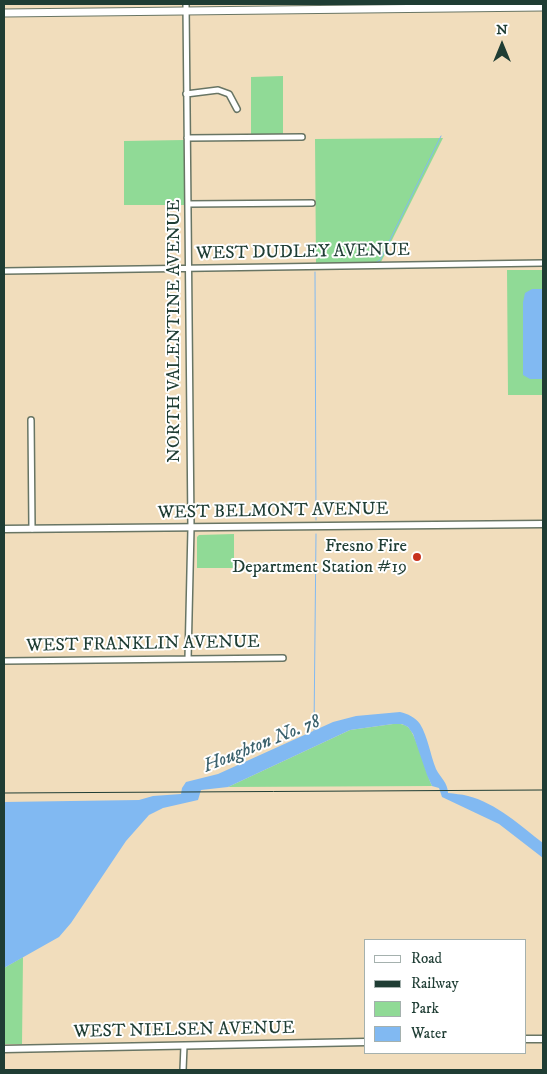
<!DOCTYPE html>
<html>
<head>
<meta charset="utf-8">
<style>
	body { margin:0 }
	#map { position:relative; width:547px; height:1074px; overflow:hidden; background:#f1ddbc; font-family:"IM FELL DW Pica",serif }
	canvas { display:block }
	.frame { position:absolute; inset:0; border:5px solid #1f3d34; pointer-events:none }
	.legend { position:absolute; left:364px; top:939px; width:162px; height:115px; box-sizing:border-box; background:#fff; border:1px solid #a5b1ae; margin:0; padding:6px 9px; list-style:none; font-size:15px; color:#1f3d34 }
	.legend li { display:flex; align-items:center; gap:10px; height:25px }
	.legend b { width:25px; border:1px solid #a5b1ae }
	.north { position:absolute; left:477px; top:20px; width:50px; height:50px; -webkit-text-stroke:4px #fff; paint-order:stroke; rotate:0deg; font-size:14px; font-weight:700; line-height:20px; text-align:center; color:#1f3d34 }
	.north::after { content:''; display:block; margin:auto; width:18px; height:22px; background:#1f3d34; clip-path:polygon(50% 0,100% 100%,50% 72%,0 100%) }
</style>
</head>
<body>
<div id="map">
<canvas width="547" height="1074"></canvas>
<div class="frame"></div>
<ul class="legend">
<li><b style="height:6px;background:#fff"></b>Road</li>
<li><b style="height:6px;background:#1f3d34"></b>Railway</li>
<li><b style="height:14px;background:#90da96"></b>Park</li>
<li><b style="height:14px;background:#81b9f2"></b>Water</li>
</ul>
<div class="north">N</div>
</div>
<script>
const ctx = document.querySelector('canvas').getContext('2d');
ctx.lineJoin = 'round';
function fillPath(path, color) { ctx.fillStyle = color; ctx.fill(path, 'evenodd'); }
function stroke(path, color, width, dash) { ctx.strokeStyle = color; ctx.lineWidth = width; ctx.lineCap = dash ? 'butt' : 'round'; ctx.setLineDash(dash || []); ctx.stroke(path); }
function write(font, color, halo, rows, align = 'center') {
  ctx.font = font + ' "IM FELL DW Pica",serif'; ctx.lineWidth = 4; ctx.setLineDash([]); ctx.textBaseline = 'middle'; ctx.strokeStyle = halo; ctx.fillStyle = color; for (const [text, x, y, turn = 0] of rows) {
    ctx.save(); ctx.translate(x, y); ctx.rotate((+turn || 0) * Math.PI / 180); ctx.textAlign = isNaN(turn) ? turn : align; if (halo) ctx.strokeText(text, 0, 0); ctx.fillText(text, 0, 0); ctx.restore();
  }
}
fillPath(new Path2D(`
	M283 76V139L251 140V77Z
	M443 138 380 264H316L315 139Z
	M184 140V205H124V141Z
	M507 270H543V395H508Z
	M234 534V568H197V537L199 535Z
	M393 724C398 724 403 723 408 727 416 734 426 773 432 786L228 787 350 730Z
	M23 957 22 1044H4V968Z`), '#90da96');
fillPath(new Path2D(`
	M532 289H543V379H530L523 375V302L525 293Z
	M400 712C408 714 415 717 420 724 428 737 430 754 436 769 440 777 448 783 448 793 455 794 461 794 468 796 496 803 521 826 543 843V858L499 824 442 797 439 788 432 786 427 775 413 734 408 727 402 724H393L350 730 228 787 201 790 198 800 163 808 149 815 126 841 71 923 59 937 4 968V802L139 800 153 796 181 794 182 788 186 782 218 774 333 722 356 716Z`), '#81b9f2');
stroke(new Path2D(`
	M375 263 380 260 441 136
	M315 272 316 520
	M314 731 316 534`), '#81b9f2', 1);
const minor = new Path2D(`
	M186 4 191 528 188 659
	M186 94 218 90 229 94 237 109
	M187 138 302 137
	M188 204 312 203
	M4 271 543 263
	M31 420 32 529
	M4 661 283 658
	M183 1070 184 1046`);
const tertiary = new Path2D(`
	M4 529 543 524
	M526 1039H543
	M4 1049 366 1042`);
const secondary = new Path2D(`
	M4 13 543 7`);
stroke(minor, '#687564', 8);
stroke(tertiary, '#687564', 9);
stroke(secondary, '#687564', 9);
stroke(minor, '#fff', 5);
stroke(tertiary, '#fff', 6);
stroke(secondary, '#fff', 7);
stroke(new Path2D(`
	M4 793 543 790`), '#1f3d34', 1);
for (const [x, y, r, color] of [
	[417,557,5,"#c8321e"]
]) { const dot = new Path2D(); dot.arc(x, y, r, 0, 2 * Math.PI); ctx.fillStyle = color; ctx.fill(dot); stroke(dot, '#fff', 2); }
write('18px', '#1f3d34', '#fff', [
	["WEST DUDLEY AVENUE",303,253,-1],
	["NORTH VALENTINE AVENUE",175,331,-90],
	["WEST BELMONT AVENUE",273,512,-1],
	["WEST FRANKLIN AVENUE",143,645,-1],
	["WEST NIELSEN AVENUE",184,1031,-1]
]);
write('18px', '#1f3d34', '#fff', [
	["Fresno Fire",407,547],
	["Department Station #19",407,568]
], 'right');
write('italic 19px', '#3c626d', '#fff', [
	["Houghton No. 78",262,745,-22]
]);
</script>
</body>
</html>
